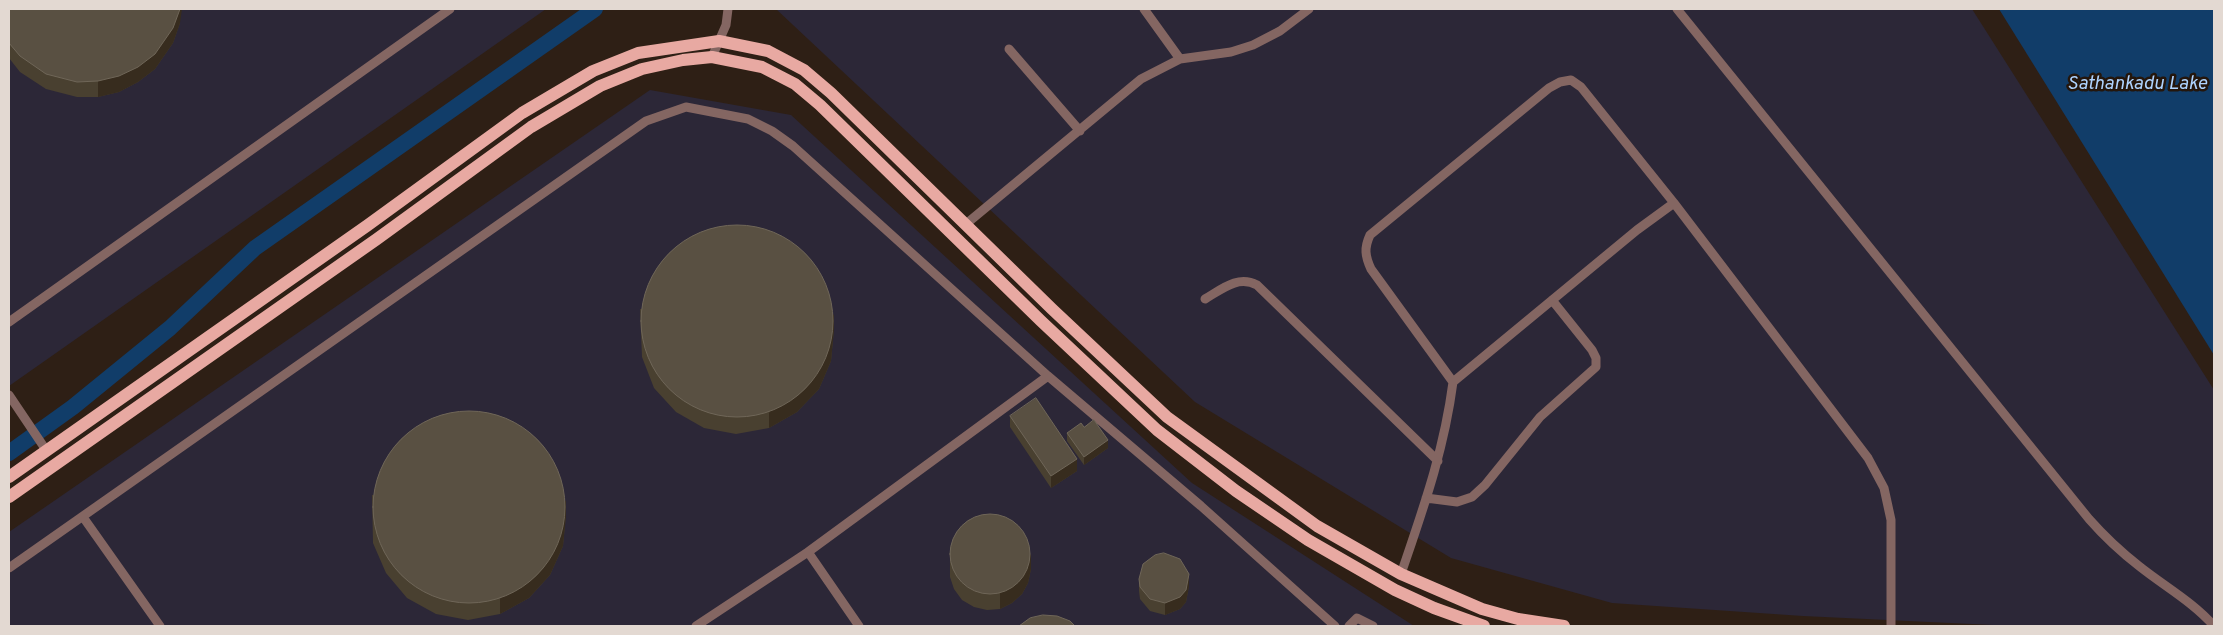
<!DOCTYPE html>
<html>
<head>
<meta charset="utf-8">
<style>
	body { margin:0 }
	#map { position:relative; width:2223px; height:635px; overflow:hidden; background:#2e1f15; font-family:Overpass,sans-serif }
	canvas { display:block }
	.frame { position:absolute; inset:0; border:10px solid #e3d9d2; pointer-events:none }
</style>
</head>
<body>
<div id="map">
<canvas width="2223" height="635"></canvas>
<div class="frame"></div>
</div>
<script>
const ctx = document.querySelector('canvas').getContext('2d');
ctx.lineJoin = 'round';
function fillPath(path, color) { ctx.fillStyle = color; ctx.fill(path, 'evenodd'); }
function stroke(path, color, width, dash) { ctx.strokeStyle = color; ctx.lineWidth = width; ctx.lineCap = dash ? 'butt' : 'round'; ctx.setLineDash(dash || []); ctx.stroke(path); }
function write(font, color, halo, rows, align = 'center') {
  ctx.font = font + ' Overpass,sans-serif'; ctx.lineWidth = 5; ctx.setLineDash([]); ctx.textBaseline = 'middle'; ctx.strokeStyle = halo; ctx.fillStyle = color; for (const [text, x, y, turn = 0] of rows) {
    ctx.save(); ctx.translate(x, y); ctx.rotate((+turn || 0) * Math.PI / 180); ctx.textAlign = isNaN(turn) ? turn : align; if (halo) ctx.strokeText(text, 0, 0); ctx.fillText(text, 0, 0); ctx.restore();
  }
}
fillPath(new Path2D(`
	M9 9H546L9 386Z
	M776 9H1972L2214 390V626H2014L1803 616 1612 603 1451 558 1195 402Z
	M650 90 791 115 1192 483 1414 626H9V532Z`), '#2c2737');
fillPath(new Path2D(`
	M1999 9H2214V355Z`), '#113d69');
stroke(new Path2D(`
	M9 453 73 407 170 328 255 248 595 9`), '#113d69', 16);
stroke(new Path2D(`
	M1144 9 1180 59
	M1677 9 2089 519C2104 536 2121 552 2139 566 2164 586 2193 602 2214 626
	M1009 49 1080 131
	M712 57 726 25 728 9
	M966 224 1141 79 1180 59 1231 52 1253 45 1280 31 1309 9
	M1205 299C1222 289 1238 275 1257 285L1438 461
	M9 322 450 9
	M1453 382 1371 269C1365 256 1364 248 1370 235L1549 88 1560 82 1571 80 1581 87 1674 203 1868 458 1884 488 1891 520V626
	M9 395 46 450
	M1426 498 1457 502 1472 497 1485 485 1540 417 1596 367V358L1592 350 1552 300
	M83 517 160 626
	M808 552 1048 376
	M9 568 646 121 686 107 748 119 772 131 793 146 1048 376 1201 506 1335 626
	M1401 574C1423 509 1444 451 1453 382L1637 230 1674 203
	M696 626 808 552 859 626
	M1349 626 1357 618 1373 626`), '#846662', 9);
stroke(new Path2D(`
	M9 477 368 225 522 113 593 71 638 53 719 41 768 51 804 70 831 93 1052 309 1167 417 1317 526 1401 574 1482 609 1518 619 1564 626
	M9 497 377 239 531 127 600 86 642 69 683 60 712 57 762 67 795 84 820 105 1041 321 1157 430 1236 491 1308 540 1395 590 1434 608 1484 626`), '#e8a9a2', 12);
fillPath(new Path2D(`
	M9 9 180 23 173 43 155 69 138 82 119 92 98 97H77L46 89 20 72 9 58Z
	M640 309 834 329 831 361 819 389 797 412 769 428 736 434 704 428 676 412 654 388 642 357Z
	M1010 416 1077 471 1051 488 1010 427Z
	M1084 427 1108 448 1084 465 1067 441V433Z
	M372 495 566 515 563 546 550 575 529 598 500 614 468 620 436 614 407 598 386 573 373 543Z
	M950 548 1031 569 1028 583 1022 594 1012 603 1000 609 987 610 974 607 962 600 954 589 950 577Z
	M1139 579 1189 586 1186 602 1180 609 1165 615 1150 611 1140 599 1139 591Z`), '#494030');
fillPath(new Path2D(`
	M180 9H182L180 23 173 43 155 69 138 82 119 92 98 97V81Z
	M834 314V329L831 361 819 389 797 412 769 428V413Z
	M1108 440V448L1084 465V457Z
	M1077 459V471L1051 488V476Z
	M566 500V515L563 546 550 575 529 598 500 614V599Z
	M1031 554V569L1028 583 1022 594 1012 603 1000 609V593Z
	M1189 574V586L1186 602 1180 609 1165 615V603Z`), '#372c1e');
const building = new Path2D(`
	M9 9H180L173 28 155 54 138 67 119 76 98 81 77 82 46 74 20 56 9 43Z
	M641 321a96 96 0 1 1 192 0a96 96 0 1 1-192 0Z
	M1036 398 1077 459 1051 476 1010 416Z
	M373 507a96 96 0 1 1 192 0a96 96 0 1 1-192 0Z
	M1094 420 1108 440 1084 457 1067 433 1081 423 1084 427Z
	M950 554a40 40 0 1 1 80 0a40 40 0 1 1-80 0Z
	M1164 553 1180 559 1189 574 1186 590 1180 597 1165 603 1150 599 1140 587 1139 579 1143 564 1155 555Z
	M1043 615 1057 616 1070 621 1075 626H1019L1030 618Z`);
fillPath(building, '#595042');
stroke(building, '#6f6658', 1);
write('italic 19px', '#aed3fe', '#24160c', [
	["Sathankadu Lake",2137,85]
]);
</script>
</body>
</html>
